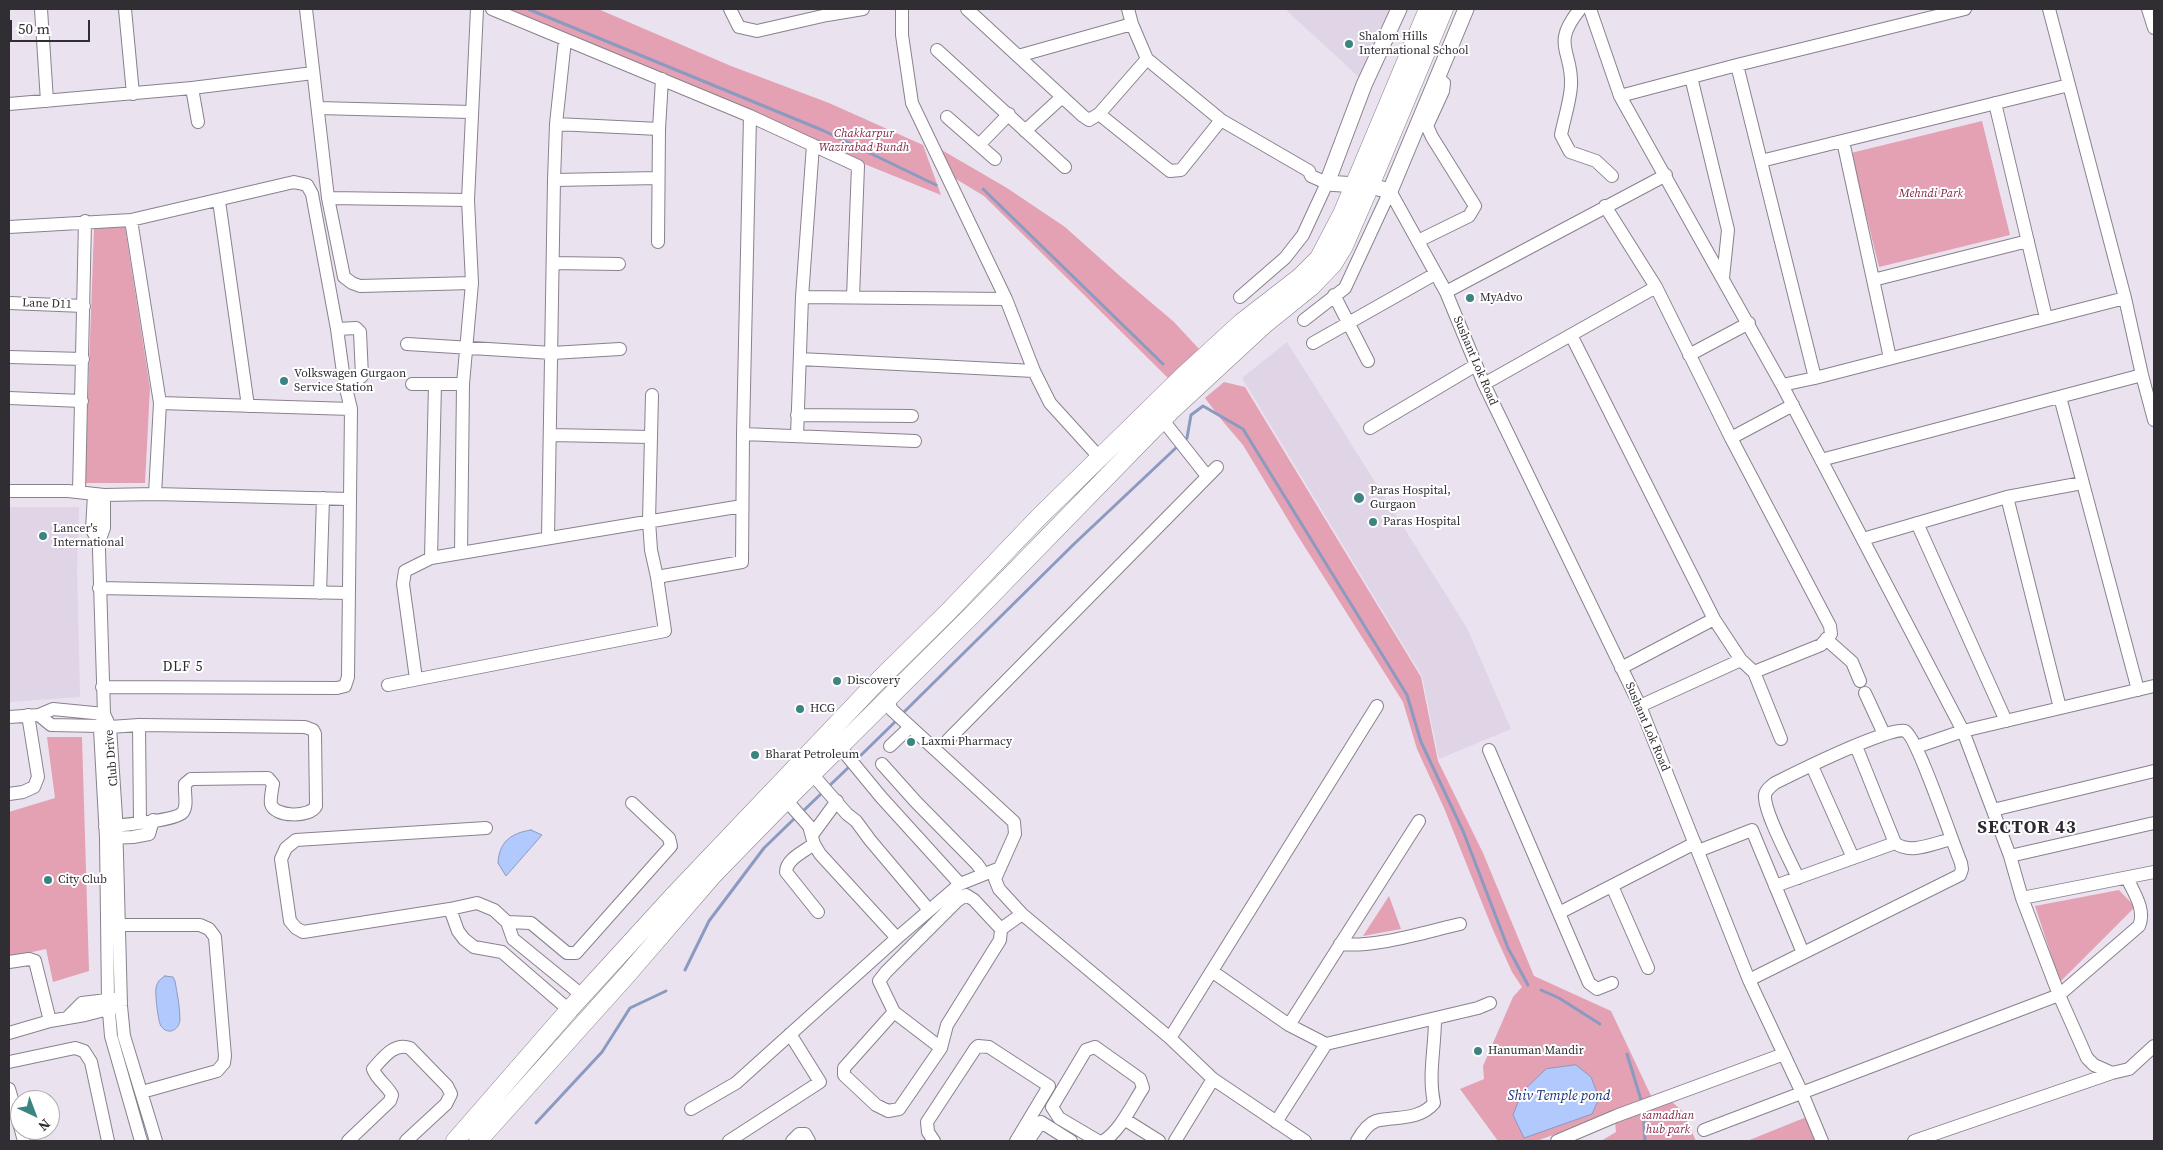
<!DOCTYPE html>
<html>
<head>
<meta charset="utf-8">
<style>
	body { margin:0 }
	#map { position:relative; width:2163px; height:1150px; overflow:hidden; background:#eae2ef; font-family:"Source Serif 4",serif }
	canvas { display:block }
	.frame { position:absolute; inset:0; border:10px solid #312e33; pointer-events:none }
	.north { position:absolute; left:10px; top:1090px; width:50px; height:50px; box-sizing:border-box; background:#fff; border:1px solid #adabad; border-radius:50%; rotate:137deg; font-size:14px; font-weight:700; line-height:20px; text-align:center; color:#312e33 }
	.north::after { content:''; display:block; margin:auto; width:18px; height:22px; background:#3c8482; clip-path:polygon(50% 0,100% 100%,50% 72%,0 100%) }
	.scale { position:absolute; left:10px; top:20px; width:80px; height:22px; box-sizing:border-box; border:2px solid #312e33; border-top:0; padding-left:6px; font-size:15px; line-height:18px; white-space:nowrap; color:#312e33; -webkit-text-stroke:4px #fff; paint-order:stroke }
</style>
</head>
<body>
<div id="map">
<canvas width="2163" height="1150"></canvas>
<div class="frame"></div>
<div class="north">N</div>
<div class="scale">50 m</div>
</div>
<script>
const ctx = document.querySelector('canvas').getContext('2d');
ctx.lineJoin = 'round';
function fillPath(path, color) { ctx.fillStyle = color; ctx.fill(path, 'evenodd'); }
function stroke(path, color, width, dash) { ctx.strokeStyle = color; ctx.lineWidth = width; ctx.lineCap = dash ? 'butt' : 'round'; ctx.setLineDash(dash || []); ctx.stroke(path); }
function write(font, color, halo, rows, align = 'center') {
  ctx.font = font + ' "Source Serif 4",serif'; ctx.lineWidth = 4; ctx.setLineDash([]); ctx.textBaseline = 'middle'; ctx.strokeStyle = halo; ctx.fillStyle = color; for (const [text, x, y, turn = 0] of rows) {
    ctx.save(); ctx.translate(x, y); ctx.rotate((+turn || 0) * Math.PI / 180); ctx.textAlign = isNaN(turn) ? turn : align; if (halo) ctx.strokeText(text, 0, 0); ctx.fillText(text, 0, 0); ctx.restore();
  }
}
fillPath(new Path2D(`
	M1285 9H1391L1360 78Z
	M1287 342 1467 628 1511 729 1439 759 1422 676 1242 378Z
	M9 507H79L77 569 80 697 9 702Z`), '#e0d4e7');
fillPath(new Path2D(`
	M510 9H598L731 66 829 103 923 145 941 195 862 163Z
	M1982 121 2010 235 1879 267 1851 153Z
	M940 149 1007 188 1065 227 1121 277 1174 322 1200 350 1169 379 984 196 951 176Z
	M125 227 150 388 145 483H85L94 228Z
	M1224 382 1245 387 1421 677 1438 761 1483 853 1534 976 1611 1011 1653 1100H1670L1683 1112 1696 1141H1601L1616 1132 1615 1120 1648 1102 1536 1141H1498L1460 1089 1484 1079 1483 1066 1513 997 1522 987 1512 972 1493 930 1444 808 1417 749 1403 702 1296 533 1243 445 1220 418 1205 398Z
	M47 737H82L89 971 53 982 46 949 9 957V812L55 798Z
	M2119 890 2135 907 2060 982 2035 906Z
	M1389 896 1401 929 1363 936Z
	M1809 1116 1817 1141H1747Z`), '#e3a1b3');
const water = new Path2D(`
	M531 830 542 835 506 876 498 863C499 842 511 833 531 830Z
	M165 976 173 977 175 981C177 993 180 1007 180 1020 179 1030 168 1036 161 1026 158 1022 155 994 156 988 157 982 160 979 165 976Z
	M1576 1065 1591 1077 1599 1098 1592 1114 1524 1138 1513 1115 1522 1092 1546 1069Z`);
fillPath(water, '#b1c9fc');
stroke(water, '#8b9ac0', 1);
stroke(new Path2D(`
	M528 9 822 130 936 185
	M983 189 1163 364
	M1184 441 1187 438 1191 415 1203 406 1243 429 1407 695 1421 742 1463 831 1508 948 1528 985
	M902 714 1074 544 1179 445
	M856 760 898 719
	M827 788 850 766
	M802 812 823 792
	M685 970 709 921 764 848 797 816
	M1541 990 1559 998 1600 1024
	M1627 1054 1642 1103
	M1643 1110 1645 1141
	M536 1123 602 1052 630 1008 666 991`), '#8b9ac0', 3);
const minor = new Path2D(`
	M41 9 47 101
	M125 9 133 94
	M306 9 328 198 344 277 352 283 360 286 472 283
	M492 9 750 116 858 166 853 297
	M730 9 739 27 757 31 827 15 863 9
	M902 9V35L912 103 1006 299 1034 371 1050 403 1100 458
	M967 9 1083 116 1089 120 1099 114 1147 59
	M1128 9 1132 24 1147 59 1221 120 1309 171 1311 176 1327 183 1303 235 1285 258 1240 297
	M1580 9C1550 46 1573 50 1571 86 1570 102 1564 119 1561 135L1570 152 1596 161 1612 176
	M1590 9 1620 96 1782 385 1963 731 2010 856 2022 898 2059 995 2087 1058 2094 1065 2112 1073
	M2049 9 2125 298 2142 375 2154 420
	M2148 9 2154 28
	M937 50 1065 167
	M1018 56 1132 24
	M1737 65 1815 378
	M1691 77 1728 230 1723 278
	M192 88 198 122
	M1620 96 1737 65 1965 9
	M1995 103 2046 318
	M9 104 192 88 313 73
	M318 108 471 112
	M1099 114 1170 171 1181 170 1221 120
	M947 117 995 159
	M556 124 659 129
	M1025 131 1062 97
	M1843 141 1890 358
	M979 145 1009 114
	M1761 161 2069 85
	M554 180 658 178
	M1390 191 1446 292 1484 384 1640 706 1749 980 1802 1093 1822 1141
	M328 198 468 200
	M219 201 248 406
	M1605 206 1656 287 1731 438 1830 626 1831 634 1821 645 1754 672 1781 739
	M131 220 160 403 155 494
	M9 227 131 220 294 182 307 185 312 194 337 329 344 380 351 409 348 677 345 686 337 688 102 687
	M1418 241 1469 216 1475 206 1432 137 1427 126 1443 91 1444 83 1437 78
	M658 242 659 129 662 79
	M553 263 619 264
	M1873 280 2028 241
	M1446 292 1666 175
	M1334 295 1368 361
	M802 297 1006 299
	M9 303 84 306
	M1304 320 1345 288 1390 191
	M337 329 356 328 360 332 362 376 357 380H344
	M1571 335 1714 619 1741 660 1754 672
	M1313 343 1435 274
	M407 344 552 353 620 349
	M1689 355 1749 323
	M9 357 83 359
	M800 359 1034 371
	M412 384H463
	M1484 384 1656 287
	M1782 385 1815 378 2125 298
	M2060 397 2138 690
	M9 398 82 401
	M160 403 351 409
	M797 415 912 416
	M1162 419 1207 476
	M1370 428 1476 365
	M743 434 915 441
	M550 435 651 437
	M797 436 802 297 813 145
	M1731 438 1793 405
	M1821 460 2142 375
	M9 491H68L104 495 155 494 349 499
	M79 492 85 221
	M94 494 92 530 99 542
	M104 495V528L99 542V550L104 714 100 729 106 838 108 1000 111 1036 141 1141
	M2007 497 2060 708
	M1917 523 2006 721
	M548 538 554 180 556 124 565 40
	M1863 539 2007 497 2082 483
	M461 553 463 384 472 283 468 200 477 9
	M431 558 435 384
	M657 577 742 562 743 434 750 116
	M99 588 349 593
	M320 593 323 498
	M1826 639 1852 662 1860 681
	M1621 668 1714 619
	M416 679 403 584 405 571 431 558 742 506
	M388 685 665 631 657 577 651 550 649 521 652 395
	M1865 693 1884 734
	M887 700 892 710 1014 822 1015 834 995 879 999 889 1022 914 1170 1038 1213 1079 1305 1141
	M1640 706 1741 660
	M104 714 110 727 116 817 121 1006 124 1036 156 1141
	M39 715 51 725 101 726
	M9 717 39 715 53 709 104 714
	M110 727 139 725
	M948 740 1217 467
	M839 746 881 797 960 884
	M890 746 910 727
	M1856 746 1895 843C1911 855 1934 843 1952 839
	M1916 747 1963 731 2154 686
	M1489 750 1589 983 1597 989 1612 983
	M882 764 916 802 977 864 984 874
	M1812 766 1853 858
	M812 774 847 814 856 821 870 840 929 910
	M9 794 23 792 34 787 38 777 28 715
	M786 800 809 826 814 844 820 854 897 938
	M1993 810 2154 771
	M105 827C119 825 177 821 183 812 188 805 184 793 185 784L191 779 268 778 273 784C272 790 270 799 271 804 274 817 310 818 316 806L315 734 313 730 305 727 139 725 140 822
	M486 828 296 840 286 848 281 859 290 921 296 928 303 932 450 909 458 931 464 939 474 947 502 952 569 1010
	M812 835 837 801
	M109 838 133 837 149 834 153 820
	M814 844C805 851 786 859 786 872L818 912
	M1698 851 1752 830 1803 953
	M2010 856 2154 823
	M1612 886 1648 968
	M1775 886 1895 843
	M2022 898 2154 872
	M450 909 477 903 494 910 507 922 513 939 583 996
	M1559 913 1695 843
	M507 922 531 923 567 953H576L671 846 669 838 632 803
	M113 925H200L209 929 215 937 225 1056 224 1063 217 1071 142 1092
	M1001 929 974 900 966 895 957 901 886 972 879 981 894 1012 844 1068V1075L876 1105 888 1111 899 1109 941 1048 947 1025 1000 940 1001 929 1022 914
	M1340 944C1375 948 1425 932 1460 924
	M9 962 29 959 35 961 50 1021
	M1213 972 1289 1025 1326 1044 1478 1008 1490 1003
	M1749 980 1960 875 1962 869 1961 863C1953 844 1917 736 1905 731 1892 725 1793 774 1775 783 1770 787 1764 791 1765 798 1766 816 1790 860 1798 878
	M894 1012 941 1048
	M68 1017 82 1003 115 999
	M1289 1025 1419 821
	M9 1033 50 1021 85 1015 116 1007
	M1170 1038 1377 706
	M9 1062 75 1048 84 1051 91 1062 108 1141
	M9 1089 20 1127
	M691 1109 736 1083 897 938 960 884 1000 868
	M1124 1119 1159 1141
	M1276 1122 1326 1044
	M21 1130 24 1141
	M1704 1130 2059 995 2139 926C2146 910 2134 893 2127 878
	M348 1141 390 1101 392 1095C387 1085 377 1080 373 1069 383 1058 394 1042 410 1048L447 1086 451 1094 446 1104 406 1141
	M729 1141 820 1082 790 1034
	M792 1141 799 1134H805L809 1141
	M934 1141 928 1132 927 1122 975 1049 978 1046 989 1047 1049 1086 1016 1141
	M1028 1141 1041 1122 1071 1141
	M1098 1141 1059 1118 1052 1107 1086 1050 1095 1047 1140 1079 1143 1088C1133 1103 1119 1133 1103 1141
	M1175 1141 1213 1079
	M1357 1141C1361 1134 1367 1124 1376 1121 1396 1116 1419 1121 1434 1103 1428 1075 1435 1048 1435 1019
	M1557 1141 1616 1116 1784 1054
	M1914 1141 2112 1073 2129 1069 2154 1046`);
const tertiary = new Path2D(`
	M1399 9 1364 85 1327 183 1370 186 1390 191 1466 9`);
const secondary = new Path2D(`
	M455 1141 569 1010 674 895 872 687 949 611 1038 518 1181 378 1242 322 1300 277 1319 258 1342 214 1428 9
	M478 1141 627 975 714 874 794 792 976 611 1171 411 1265 324 1312 286 1333 264 1344 246 1370 186 1444 9`);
stroke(minor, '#89828d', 14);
stroke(tertiary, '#89828d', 17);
stroke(secondary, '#89828d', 19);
stroke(minor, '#fff', 12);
stroke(tertiary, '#fff', 15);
stroke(secondary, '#fff', 18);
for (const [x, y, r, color] of [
	[1349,44,5,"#3c8482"],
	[1470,298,5,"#3c8482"],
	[284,381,5,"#3c8482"],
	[1359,498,6,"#3c8482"],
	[1373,522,5,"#3c8482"],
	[43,536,5,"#3c8482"],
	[837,681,5,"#3c8482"],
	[800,709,5,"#3c8482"],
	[911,742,5,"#3c8482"],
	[755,755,5,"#3c8482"],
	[48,880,5,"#3c8482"],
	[1478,1051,5,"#3c8482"]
]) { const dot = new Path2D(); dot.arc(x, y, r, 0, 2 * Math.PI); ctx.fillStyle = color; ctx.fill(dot); stroke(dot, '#fff', 2); }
write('12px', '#312e33', '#fff', [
	["Shalom Hills",1359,37],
	["International School",1359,51],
	["MyAdvo",1480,298],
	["Volkswagen Gurgaon",294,374],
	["Service Station",294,388],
	["Paras Hospital,",1370,491],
	["Gurgaon",1370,505],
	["Paras Hospital",1383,522],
	["Lancer's",53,529],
	["International",53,543],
	["Discovery",847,681],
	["HCG",810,709],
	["Laxmi Pharmacy",921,742],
	["Bharat Petroleum",765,755],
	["City Club",58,880],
	["Hanuman Mandir",1488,1051]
], 'left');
write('italic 12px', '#802748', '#fff', [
	["Chakkarpur",864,134],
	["Wazirabad Bundh",864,148],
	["Mehndi Park",1931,194],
	["samadhan",1668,1116],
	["hub park",1668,1130]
]);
write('12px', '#312e33', '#fff', [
	["Lane D11",47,304,2],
	["Sushant Lok Road",1475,361,67],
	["Sushant Lok Road",1647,727,67],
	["Club Drive",112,758,-95]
]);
ctx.letterSpacing = '1px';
write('14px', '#2f2932', '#fff', [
	["DLF 5",183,667]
]);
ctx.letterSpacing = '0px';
write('italic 14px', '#193279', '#fff', [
	["Shiv Temple pond",1559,1096]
]);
ctx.letterSpacing = '1px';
write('bold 18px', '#2f2932', '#fff', [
	["SECTOR 43",2027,828]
]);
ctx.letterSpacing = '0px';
</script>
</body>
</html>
